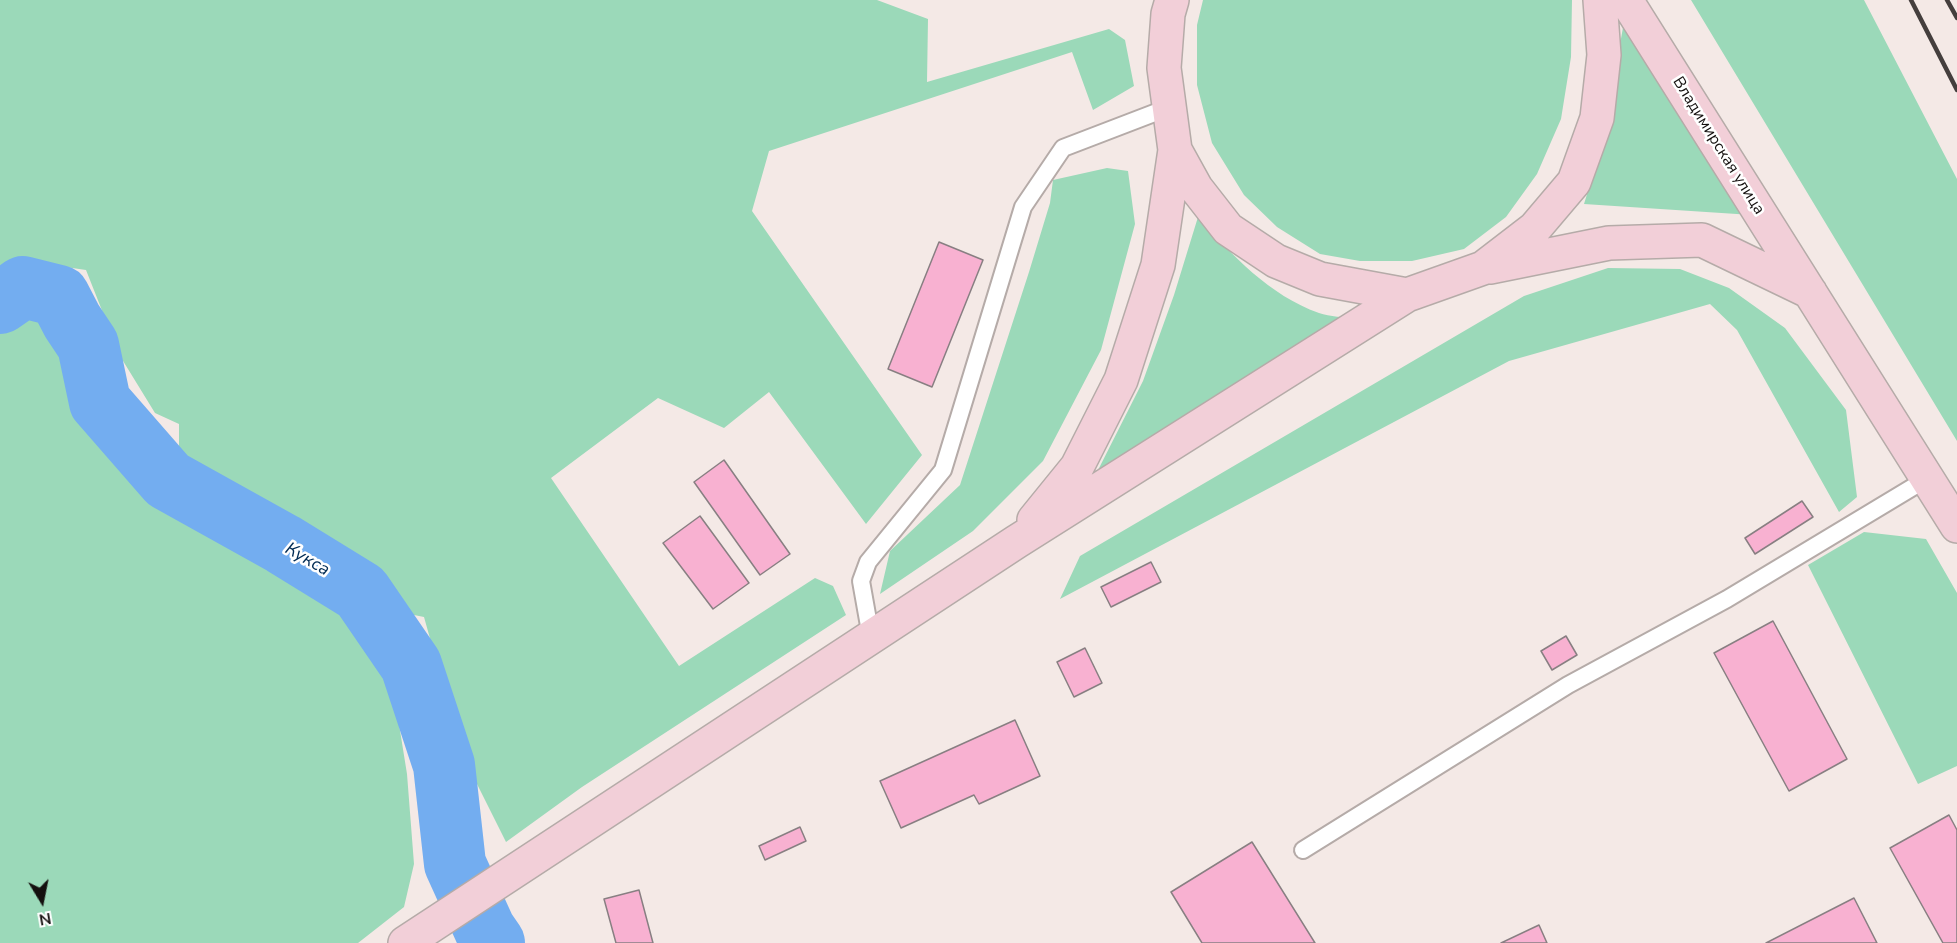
<!DOCTYPE html>
<html>
<head>
<meta charset="utf-8">
<style>
	body { margin:0 }
	#map { position:relative; width:1957px; height:943px; overflow:hidden; background:#f4e9e6; font-family:"Nunito Sans",sans-serif }
	canvas { display:block }
	.north { position:absolute; left:12px; top:871px; width:60px; height:60px; -webkit-text-stroke:4px #fff; paint-order:stroke; rotate:170deg; font-size:16px; font-weight:700; line-height:24px; text-align:center; color:#14100f }
	.north::after { content:''; display:block; margin:auto; width:21px; height:27px; background:#14100f; clip-path:polygon(50% 0,100% 100%,50% 72%,0 100%) }
</style>
</head>
<body>
<div id="map">
<canvas width="1957" height="943"></canvas>
<div class="north">N</div>
</div>
<script>
const ctx = document.querySelector('canvas').getContext('2d');
ctx.lineJoin = 'round';
function fillPath(path, color) { ctx.fillStyle = color; ctx.fill(path, 'evenodd'); }
function stroke(path, color, width, dash) { ctx.strokeStyle = color; ctx.lineWidth = width; ctx.lineCap = dash ? 'butt' : 'round'; ctx.setLineDash(dash || []); ctx.stroke(path); }
function write(font, color, halo, rows, align = 'center') {
  ctx.font = font + ' "Nunito Sans",sans-serif'; ctx.lineWidth = 5; ctx.setLineDash([]); ctx.textBaseline = 'middle'; ctx.strokeStyle = halo; ctx.fillStyle = color; for (const [text, x, y, turn = 0] of rows) {
    ctx.save(); ctx.translate(x, y); ctx.rotate((+turn || 0) * Math.PI / 180); ctx.textAlign = isNaN(turn) ? turn : align; if (halo) ctx.strokeText(text, 0, 0); ctx.fillText(text, 0, 0); ctx.restore();
  }
}
fillPath(new Path2D(`
	M0 0H877L928 19 927 82 1109 29 1125 40 1134 86 1093 110 1072 52 769 151 752 211 922 455 866 524 769 392 724 428 658 398 551 478 679 666 815 578 833 586 846 615 582 787 506 842 463 756 424 617 409 614 377 568 299 521 179 457V424L155 413 120 356 86 270 31 262 0 275Z
	M1203 0H1572L1571 57 1561 119 1537 174 1506 217 1464 249 1412 261H1360L1320 254 1277 227 1244 195 1212 143 1197 85V25Z
	M1691 0H1864L1957 179V441Z
	M1626 11 1752 215 1584 204 1601 149Z
	M1107 168 1128 171 1135 224 1101 350 1043 461 973 531 880 594 890 551 960 485 1029 272 1050 203 1053 180Z
	M1198 217C1233 256 1269 295 1319 313 1330 317 1344 317 1356 318L1091 484 1143 381 1174 295Z
	M1608 268 1680 269 1729 288 1785 328 1846 410 1857 497 1839 512 1737 330 1710 304 1509 361 1060 599 1080 556 1524 296Z
	M40 271 77 281 101 338 114 397 173 465 298 531 376 579 426 660 393 687 407 774 414 864 404 907 358 943H0V287Z
	M1864 532 1926 539 1957 593V766L1918 784 1808 565Z`), '#9bd9b9');
stroke(new Path2D(`
	M0 303 23 287 59 296 72 321 88 345 100 402 168 480 283 544 361 592 411 665 444 765 455 864 485 930 494 943`), '#73adf0', 62);
const building = new Path2D(`
	M939 242 983 260 932 387 888 369Z
	M724 460 790 554 760 575 694 482Z
	M1802 501 1813 517 1755 554 1745 538Z
	M700 516 749 583 713 609 663 543Z
	M1151 562 1161 582 1111 607 1101 587Z
	M1773 621 1847 759 1789 791 1714 653Z
	M1566 636 1577 655 1552 670 1541 651Z
	M1085 648 1102 683 1074 697 1057 662Z
	M1015 720 1040 776 979 804 974 795 901 828 880 781Z
	M1949 815 1957 830V943H1943L1890 848Z
	M800 827 806 841 765 860 759 846Z
	M1252 842 1315 943H1202L1171 892Z
	M639 890 653 943H616L604 899Z
	M1854 898 1877 943H1766Z
	M1539 925 1547 943H1501Z`);
fillPath(building, '#f8b1d1');
stroke(building, '#887f82', 1.5);
const lane = new Path2D(`
	M871 637 861 581 868 562 943 470 1023 207 1063 148 1170 107
	M1303 850 1568 685 1727 599 1928 478`);
const secondary = new Path2D(`
	M1172 0 1168 14 1164 68 1175 150 1196 188 1228 229 1276 261 1320 279 1407 295 1483 268 1535 228 1574 182 1597 118 1604 55 1600 0
	M1626 0 1957 526
	M1490 267 1609 243 1702 240 1810 292
	M1034 520 1077 467 1121 380 1158 265 1175 150
	M405 943 1016 542 1407 295`);
stroke(lane, '#b5aba8', 20);
stroke(secondary, '#b5aba8', 36);
stroke(lane, '#fff', 16);
stroke(secondary, '#f2cfd8', 33);
stroke(new Path2D(`
	M1911 0 1957 90
	M1947 0 1957 18`), '#443e3d', 4.5);
write('16px', '#14100f', '#fff', [
	["Владимирская улица",1718,146,58]
]);
write('italic 18px', '#012b54', '#fff', [
	["Кукса",307,560,30]
]);
</script>
</body>
</html>
